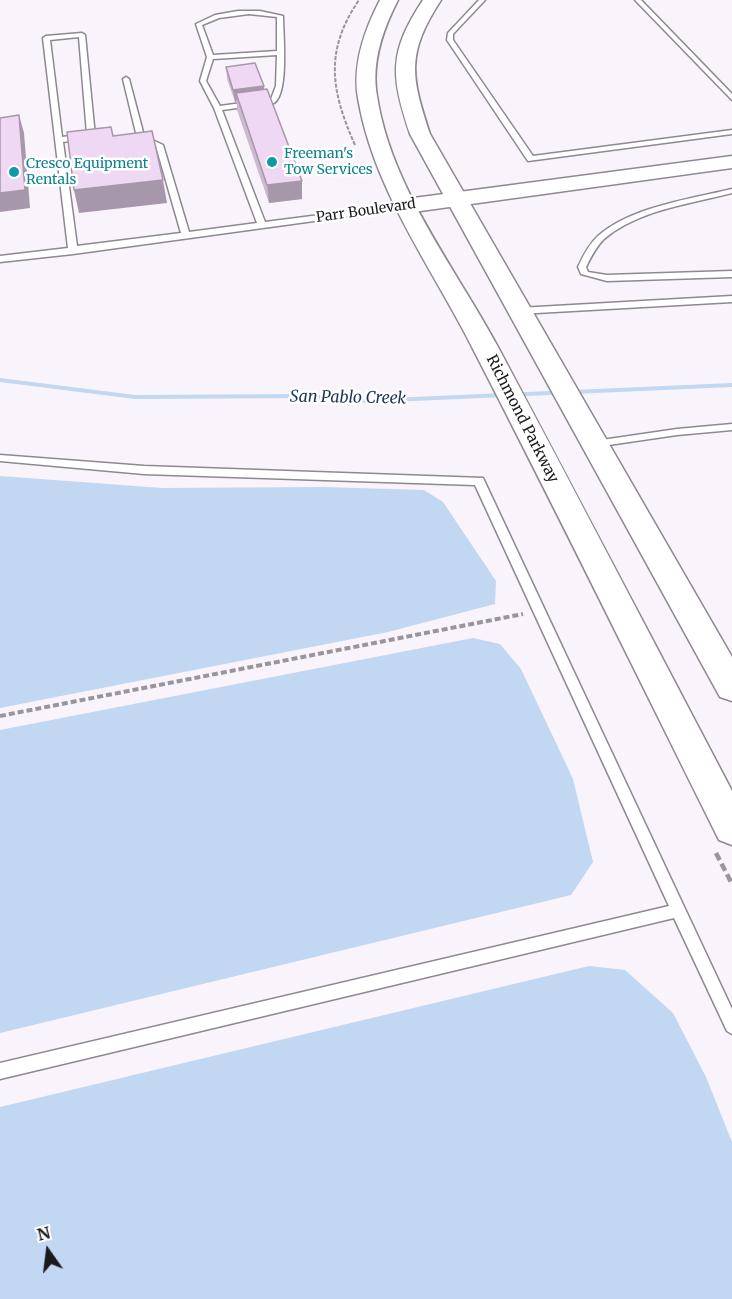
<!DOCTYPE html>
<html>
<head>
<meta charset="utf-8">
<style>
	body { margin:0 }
	#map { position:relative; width:732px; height:1299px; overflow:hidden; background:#f9f3fb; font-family:Merriweather,serif }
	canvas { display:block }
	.north { position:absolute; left:18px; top:1221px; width:60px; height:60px; -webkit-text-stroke:4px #fff; paint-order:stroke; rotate:346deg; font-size:16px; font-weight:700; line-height:24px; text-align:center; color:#1b191c }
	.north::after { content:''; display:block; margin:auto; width:21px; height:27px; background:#1b191c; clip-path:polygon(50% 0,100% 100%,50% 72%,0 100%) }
</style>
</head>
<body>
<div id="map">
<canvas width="732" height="1299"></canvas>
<div class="north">N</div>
</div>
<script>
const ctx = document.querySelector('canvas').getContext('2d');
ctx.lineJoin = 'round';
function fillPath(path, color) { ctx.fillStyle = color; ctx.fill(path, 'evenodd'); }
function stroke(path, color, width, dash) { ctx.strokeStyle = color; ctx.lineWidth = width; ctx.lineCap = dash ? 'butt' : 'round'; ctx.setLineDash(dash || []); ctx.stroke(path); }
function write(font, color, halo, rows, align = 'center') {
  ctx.font = font + ' Merriweather,serif'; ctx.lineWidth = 5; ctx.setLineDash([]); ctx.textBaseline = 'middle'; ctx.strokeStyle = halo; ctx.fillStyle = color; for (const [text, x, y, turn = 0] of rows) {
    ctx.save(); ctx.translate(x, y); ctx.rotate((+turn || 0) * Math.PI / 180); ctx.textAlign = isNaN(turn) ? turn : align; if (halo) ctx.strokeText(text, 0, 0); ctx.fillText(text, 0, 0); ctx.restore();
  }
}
fillPath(new Path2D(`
	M0 476 162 488 323 487 424 490 443 502 496 581 495 604 388 632 0 708Z
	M473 638 500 644 521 669 573 779 593 862 571 895 0 1033V730Z
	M589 966 625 970 673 1013 706 1077 732 1142V1299H0V1107Z`), '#c2d7f1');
fillPath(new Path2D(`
	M0 378 135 395 308 394 368 399 732 383V387L368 403 308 398 135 399 0 382Z`), '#c2d7f1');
const lane = new Path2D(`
	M479 0H485L453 34V40L533 156 732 130V134L528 161 447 40 448 33Z
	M635 0H641L732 94V100Z
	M238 11H260L283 16C283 35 289 93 274 103L222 110 265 222 406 204 410 206 409 208 73 254 0 262V256L68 248 43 38 46 36 82 33 85 35 95 136 91 138 63 142 77 246 181 233 156 146 137 137 123 79 126 77 129 79 144 136 163 145 189 232 257 223 214 108 200 81 207 57 196 24 215 15ZM249 14 277 17V51L213 55 202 25 219 18ZM79 37 87 134 62 137 50 40ZM277 55 276 86 271 99 220 106 206 81 213 59Z
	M732 189V193C690 204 638 210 604 239 596 247 591 257 586 267L588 272 607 275 732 271V277L607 281 581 274 578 267C583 256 589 244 598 236 631 207 690 199 732 189Z
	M732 296V302L519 314 514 311 519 308Z
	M732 424V430L677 435 595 447 590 444 595 441 677 429Z
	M0 455 144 466 483 478 732 1009V1034L727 1031 674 918 0 1079V1063L669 906 475 485 144 474 0 461Z`);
const secondary = new Path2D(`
	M732 156V168L406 213 398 211 395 206 398 201 406 199Z`);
const highway = new Path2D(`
	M380 0H398C383 29 371 62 377 96 391 188 455 267 498 347 577 494 654 643 732 791V845L719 840C637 675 556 510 472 347 431 266 373 189 358 98 352 64 365 29 380 0Z
	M423 0H441C406 54 411 76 430 134L732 657V701L720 697 410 134C391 76 388 53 423 0Z`);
stroke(lane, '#8e8990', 3);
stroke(secondary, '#8e8990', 3);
stroke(highway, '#8e8990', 3);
stroke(new Path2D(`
	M355 145C331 91 324 51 359 0`), '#99959b', 2, [4, 1.5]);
stroke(new Path2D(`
	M0 716 523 614`), '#99959b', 4, [6, 3]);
stroke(new Path2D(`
	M716 853 732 884`), '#99959b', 4.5, [8, 4]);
fillPath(lane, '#fff');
fillPath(secondary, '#fff');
fillPath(highway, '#fff');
fillPath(new Path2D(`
	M226 67 264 86V89L302 181V199L269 203 237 110V101L235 102 227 79Z`), '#cdbad1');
fillPath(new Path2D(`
	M264 86 265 98 236 93 237 101 235 102 233 90Z
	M19 115 24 133 30 208 0 212V193Z
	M163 180 167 203 79 213 74 190Z
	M302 181V199L269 203 267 185Z`), '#a797aa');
const building = new Path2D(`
	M255 63 264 86 233 90 226 67Z
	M267 89 302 181 267 185 236 93Z
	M19 115 25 190 0 193V118Z
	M111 127 113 136 152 131 163 180 74 190 67 132Z`);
fillPath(building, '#eed8f3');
stroke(building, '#a797aa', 1.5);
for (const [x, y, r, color] of [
	[272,162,6,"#0f9aa8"],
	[14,172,6,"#0f9aa8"]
]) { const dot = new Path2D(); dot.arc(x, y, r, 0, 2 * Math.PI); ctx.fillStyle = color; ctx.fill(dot); stroke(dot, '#fff', 2); }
write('14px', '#0d838f', '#fff', [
	["Freeman's",284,154],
	["Tow Services",284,170],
	["Cresco Equipment",26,164],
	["Rentals",26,180]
], 'left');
write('14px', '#1b191c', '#fff', [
	["Parr Boulevard",366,211,-8]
]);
write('15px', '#1b191c', '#fff', [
	["Richmond Parkway",522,419,63]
]);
write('italic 16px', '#18365a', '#fff', [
	["San Pablo Creek",348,398,1]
]);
</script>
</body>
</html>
